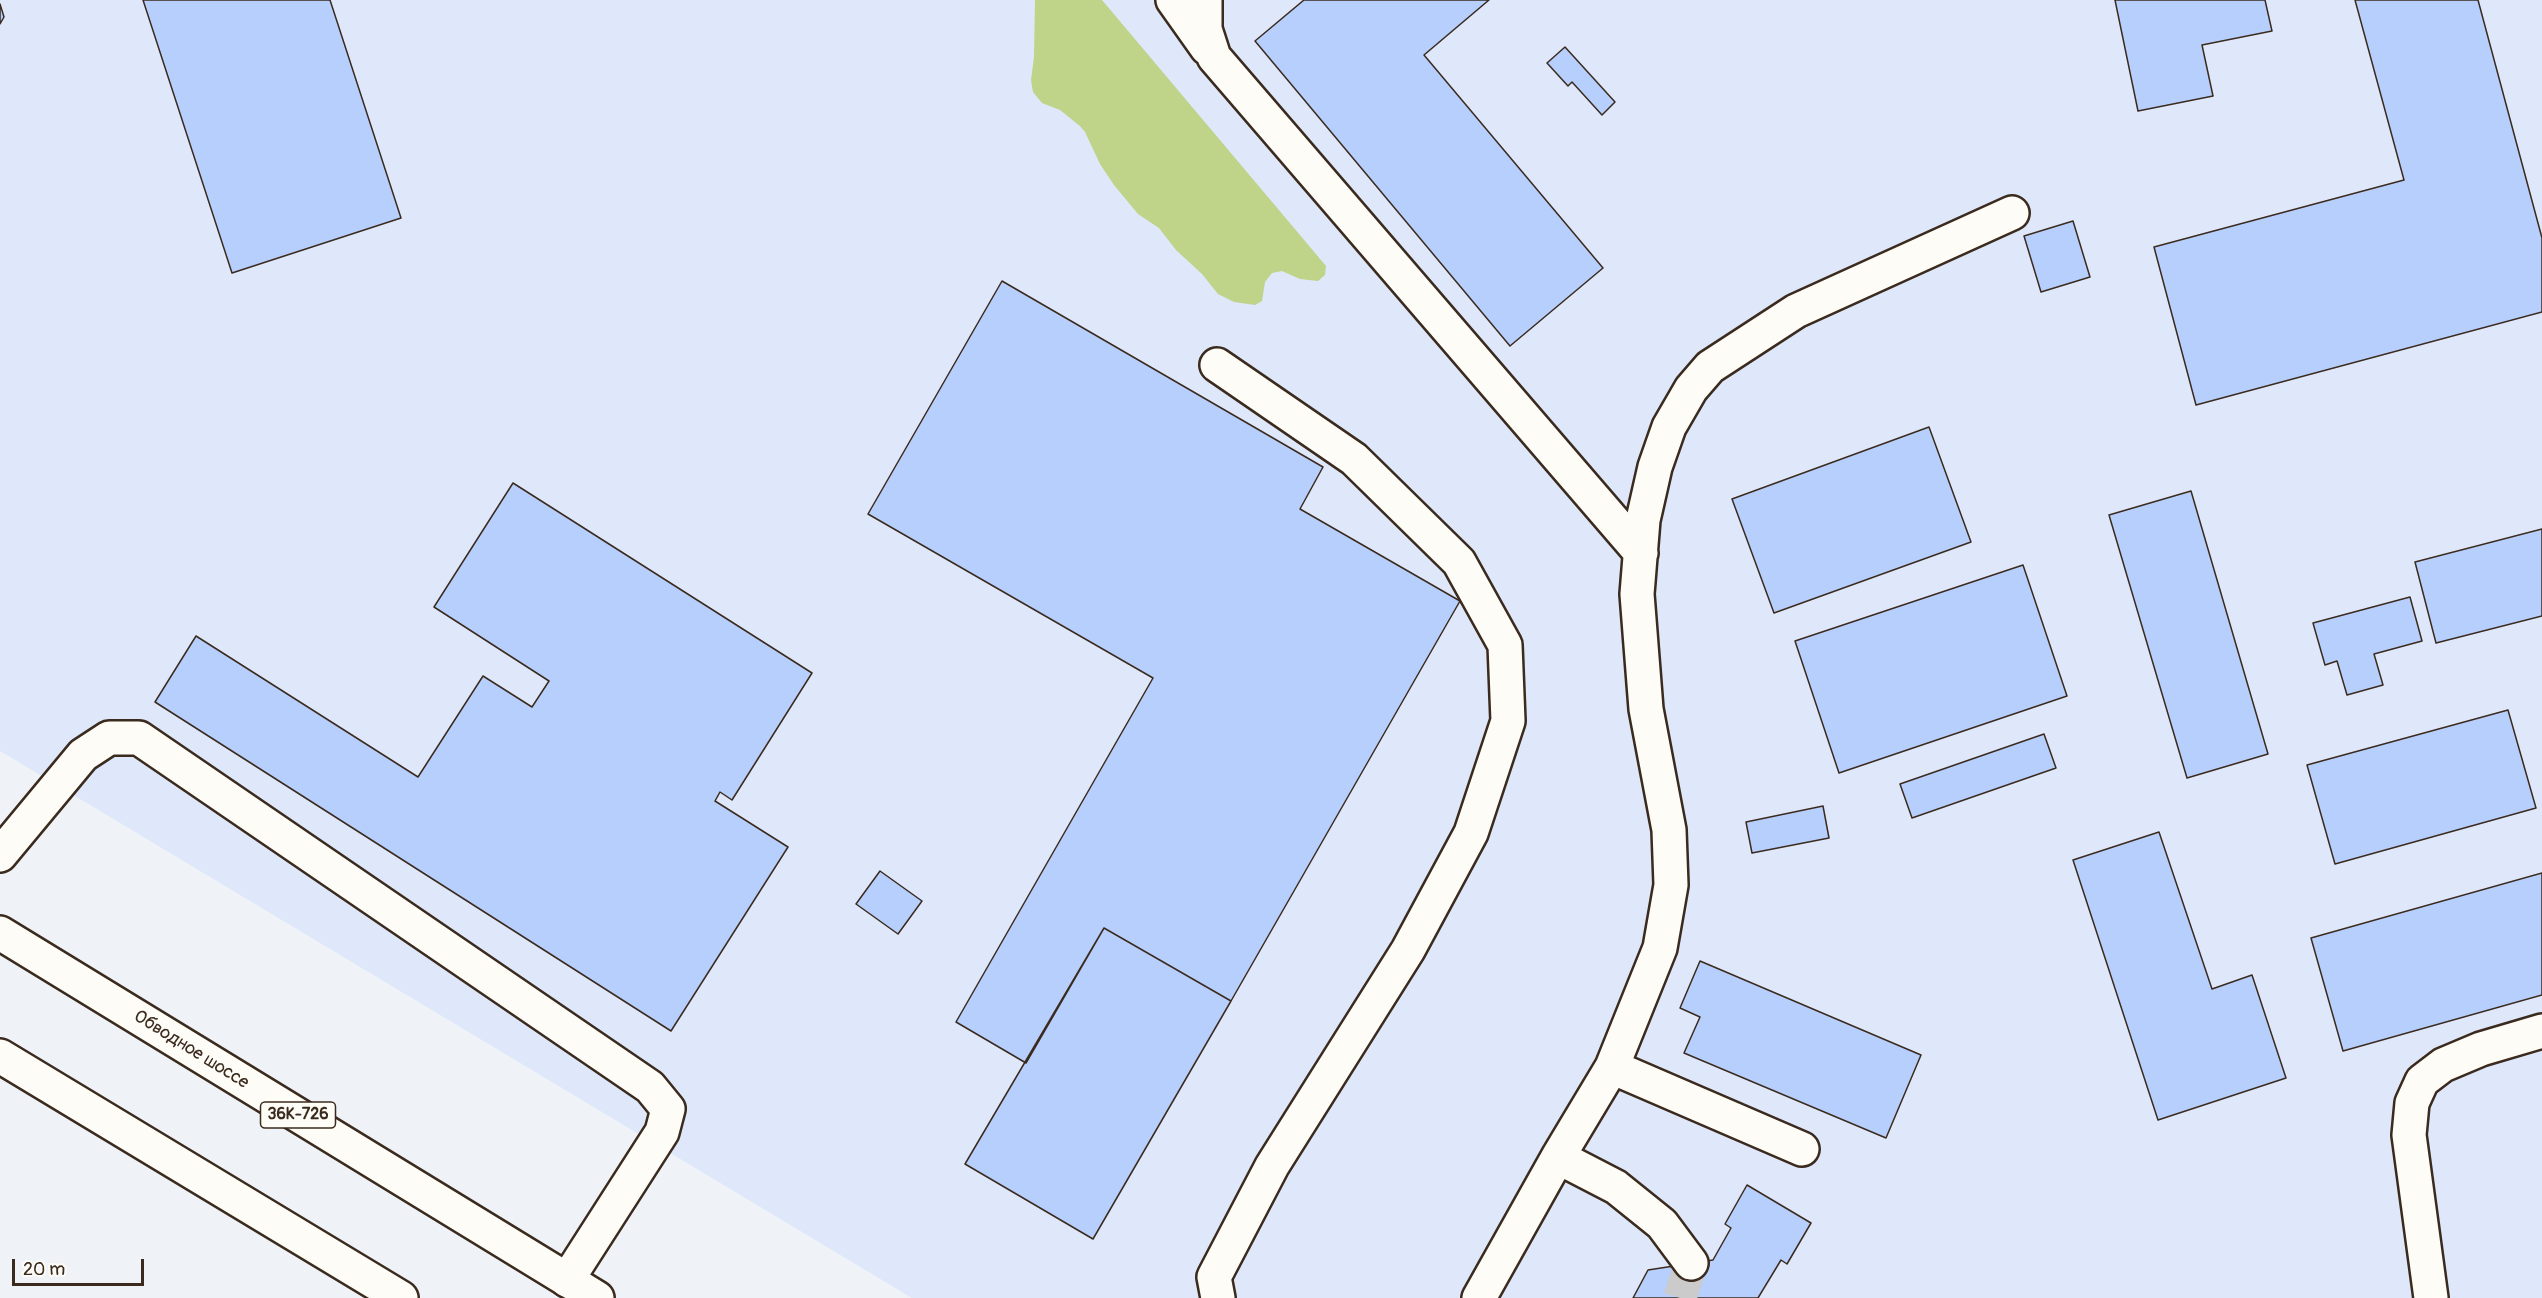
<!DOCTYPE html>
<html>
<head>
<meta charset="utf-8">
<style>
	body { margin:0 }
	#map { position:relative; width:2542px; height:1298px; overflow:hidden; background:#eff3f8; font-family:Pangolin,sans-serif }
	canvas { display:block }
	.scale { position:absolute; left:12px; top:1259px; width:132px; height:27px; box-sizing:border-box; border:3px solid #3b2a1e; border-top:0; padding-left:8px; font-size:18px; line-height:21px; white-space:nowrap; color:#3b2a1e; -webkit-text-stroke:4px #fdfcf7; paint-order:stroke }
</style>
</head>
<body>
<div id="map">
<canvas width="2542" height="1298"></canvas>
<div class="scale">20 m</div>
</div>
<script>
const ctx = document.querySelector('canvas').getContext('2d');
ctx.lineJoin = 'round';
function fillPath(path, color) { ctx.fillStyle = color; ctx.fill(path, 'evenodd'); }
function stroke(path, color, width, dash) { ctx.strokeStyle = color; ctx.lineWidth = width; ctx.lineCap = dash ? 'butt' : 'round'; ctx.setLineDash(dash || []); ctx.stroke(path); }
function write(font, color, halo, rows, align = 'center') {
  ctx.font = font + ' Pangolin,sans-serif'; ctx.lineWidth = 6; ctx.setLineDash([]); ctx.textBaseline = 'middle'; ctx.strokeStyle = halo; ctx.fillStyle = color; for (const [text, x, y, turn = 0] of rows) {
    ctx.save(); ctx.translate(x, y); ctx.rotate((+turn || 0) * Math.PI / 180); ctx.textAlign = isNaN(turn) ? turn : align; if (halo) ctx.strokeText(text, 0, 0); ctx.fillText(text, 0, 0); ctx.restore();
  }
}
fillPath(new Path2D(`
	M0 0H2542V1298H912L0 751Z`), '#dee8fa');
fillPath(new Path2D(`
	M1035 0H1102L1326 266 1325 275 1318 281 1300 279 1282 271 1272 273 1265 282 1262 301 1255 305 1234 302 1218 294 1202 274 1176 250 1159 228 1138 214 1114 185 1100 164 1085 132 1080 126 1060 110 1042 103 1033 92 1031 80 1034 57Z`), '#bfd389');
const building = new Path2D(`
	M143 0H330L401 218 232 273Z
	M1304 0H1489L1424 55 1603 268 1510 346 1255 41Z
	M2115 0H2265L2272 31 2202 45 2213 96 2138 111Z
	M2355 0H2478L2542 238V312L2196 405 2154 247 2404 180Z
	M0 4 4 17 0 24Z
	M1565 47 1615 102 1602 115 1572 82 1568 86 1547 63Z
	M2073 221 2090 277 2041 292 2024 236Z
	M1002 281 1323 467 1300 509 1460 601 1231 1001 1104 928 1026 1063 956 1022 1153 678 868 514Z
	M1929 427 1971 542 1774 613 1732 499Z
	M513 483 812 673 732 800 720 792 715 801 788 847 671 1031 155 702 196 636 418 777 483 676 532 707 549 681 434 607Z
	M2191 491 2268 754 2187 778 2109 515Z
	M2542 529V616L2436 643 2415 562Z
	M2023 565 2067 696 1839 773 1795 641Z
	M2410 597 2422 641 2374 654 2383 685 2347 695 2337 661 2325 665 2313 623Z
	M2508 710 2536 808 2335 864 2307 765Z
	M2044 734 2056 768 1912 818 1900 784Z
	M1823 806 1829 838 1752 853 1746 822Z
	M2159 832 2212 989 2252 975 2286 1078 2158 1120 2073 860Z
	M880 871 922 901 898 934 856 904Z
	M2542 873V995L2343 1051 2311 938Z
	M1104 928 1231 1001 1093 1239 965 1164Z
	M1700 961 1921 1055 1886 1138 1684 1053 1700 1017 1680 1008Z
	M1747 1185 1811 1223 1787 1264 1781 1260 1758 1298H1633L1648 1270 1713 1260 1731 1228 1725 1224Z`);
fillPath(building, '#b7cffd');
stroke(building, '#3b2a1e', 1.5);
stroke(new Path2D(`
	M1680 1298 1691 1263`), '#cbcbcc', 33, [33, 16]);
const minor = new Path2D(`
	M1173 0 1207 48
	M1205 0V29L1214 57 1641 553
	M1217 365 1354 459 1459 562 1505 645 1508 721 1471 833 1408 950 1272 1166 1214 1277 1218 1298
	M0 855 83 755 109 738H139L650 1087 668 1109 662 1132 567 1280
	M1612 1067 1802 1149
	M1558 1157 1616 1187 1662 1224 1691 1263
	M1479 1298 1558 1157 1612 1067 1660 948 1671 885 1669 830 1646 709 1637 594 1643 520 1655 467 1669 427 1691 389 1710 367 1796 311 2012 213
	M2431 1298 2409 1135 2412 1103 2422 1081 2443 1065 2481 1049 2542 1031`);
const major = new Path2D(`
	M0 933 597 1298
	M0 1056 401 1298`);
stroke(minor, '#3b2a1e', 38);
stroke(major, '#3b2a1e', 38);
stroke(minor, '#fdfcf7', 33);
stroke(major, '#fdfcf7', 33);
for (const [x, y, w] of [
	[298,1115,75]
]) { const box = new Path2D(); box.roundRect(x - w / 2, y - 13, w, 26, 4.5); ctx.fillStyle = '#fdfcf7'; ctx.fill(box); stroke(box, '#3b2a1e', 1.5); }
write('bold 16px', '#3b2a1e', null, [
	["36К-726",298,1115]
]);
write('18px', '#3b2a1e', '#fdfcf7', [
	["Обводное шоссе",191,1050,32]
]);
</script>
</body>
</html>
